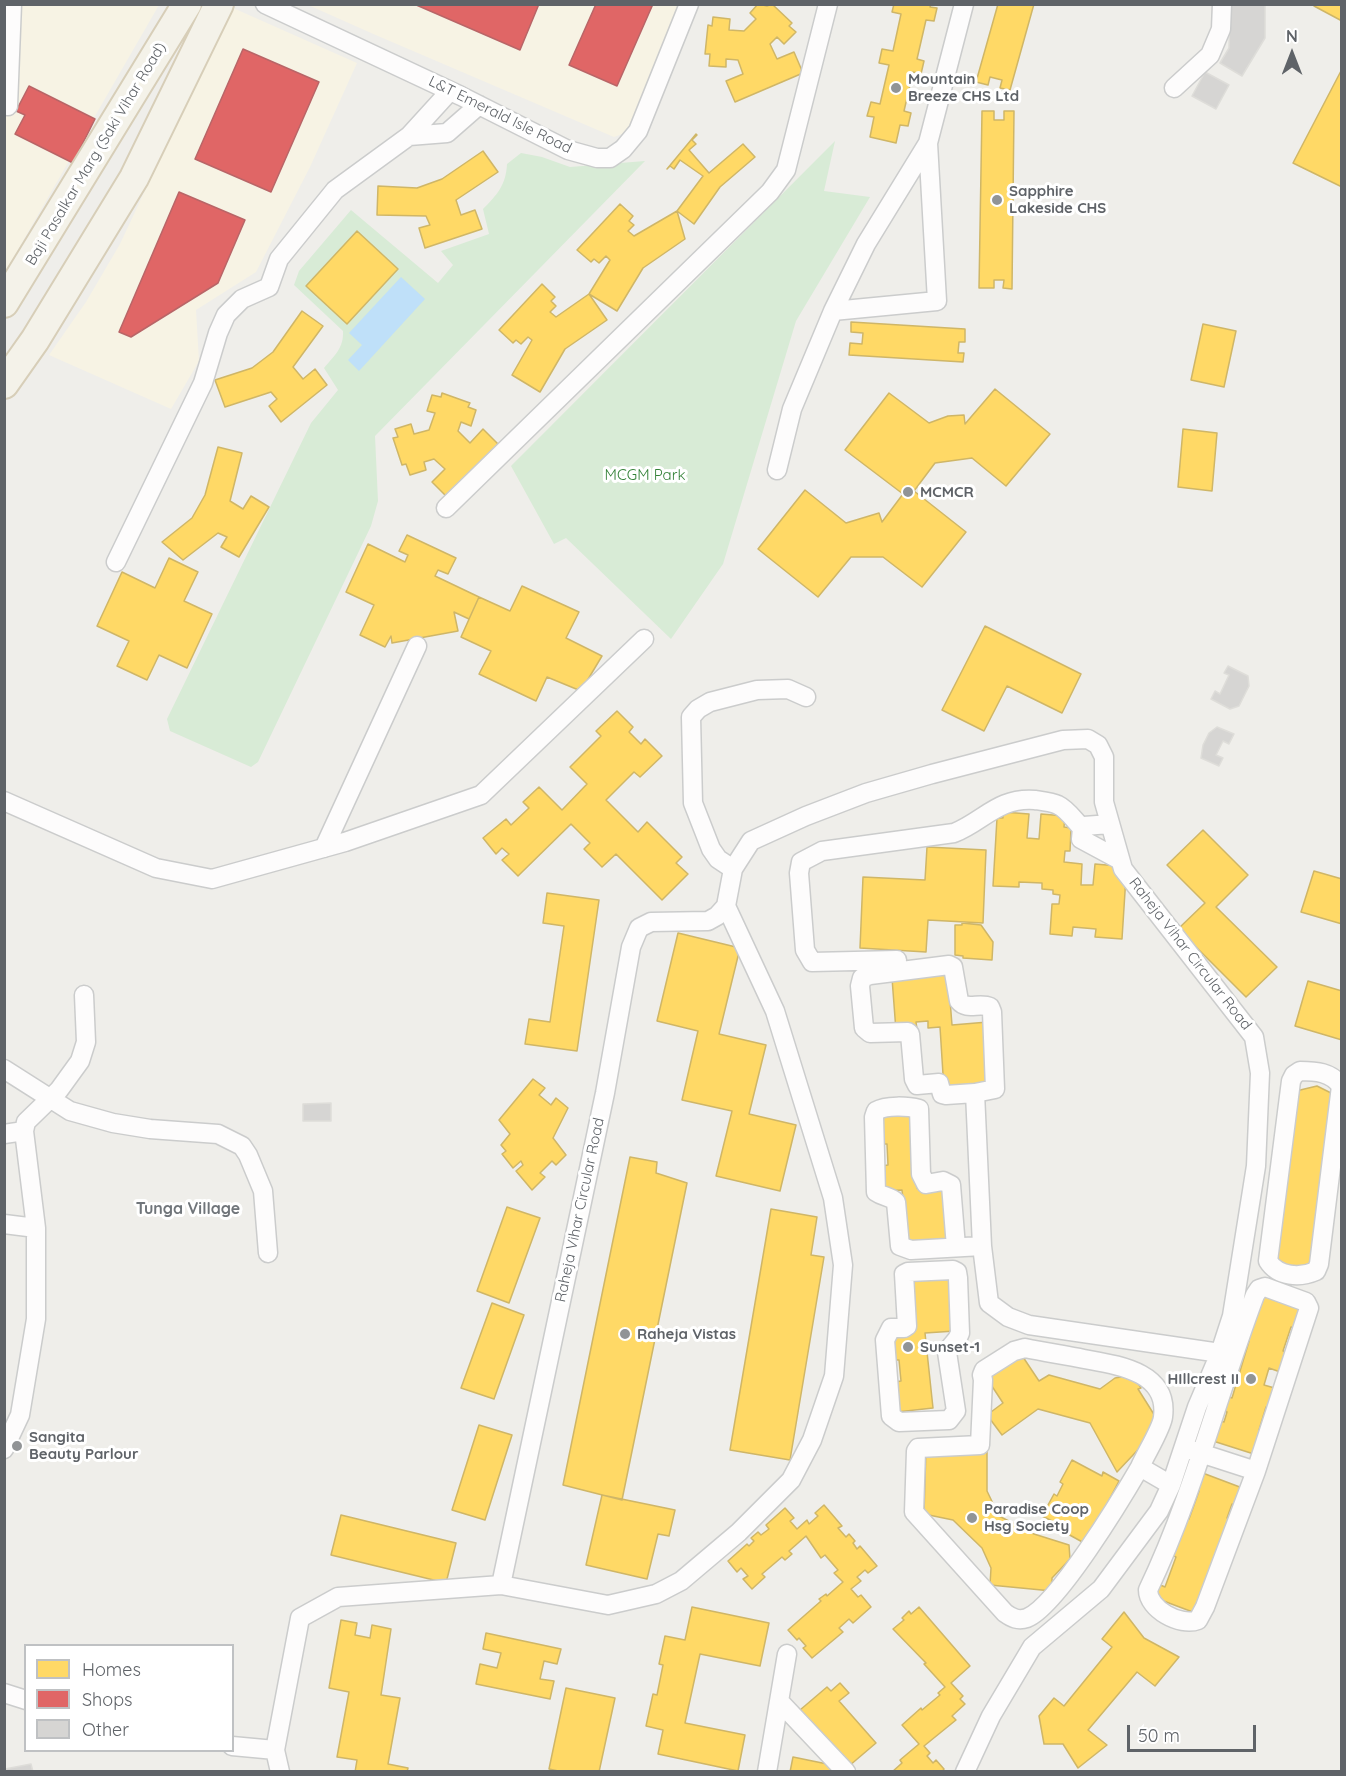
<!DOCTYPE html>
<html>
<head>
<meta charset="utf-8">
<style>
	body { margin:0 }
	#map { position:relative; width:1346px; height:1776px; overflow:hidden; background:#efeeea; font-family:Quicksand,sans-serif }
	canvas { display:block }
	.frame { position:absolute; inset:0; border:6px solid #5f6368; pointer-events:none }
	.legend { position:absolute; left:24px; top:1644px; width:210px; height:108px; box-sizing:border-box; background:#fff; border:2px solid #bfc1c3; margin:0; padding:8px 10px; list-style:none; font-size:18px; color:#5f6368 }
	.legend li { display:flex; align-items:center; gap:12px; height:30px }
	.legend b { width:30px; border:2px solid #bfc1c3 }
	.north { position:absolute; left:1262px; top:24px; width:60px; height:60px; -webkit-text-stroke:4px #fff; paint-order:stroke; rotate:0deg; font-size:16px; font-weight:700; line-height:24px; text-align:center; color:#5f6368 }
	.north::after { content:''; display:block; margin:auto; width:21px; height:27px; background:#5f6368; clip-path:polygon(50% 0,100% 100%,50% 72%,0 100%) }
	.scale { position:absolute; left:1127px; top:1725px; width:129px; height:27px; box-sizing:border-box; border:3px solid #5f6368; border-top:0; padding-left:8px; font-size:18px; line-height:21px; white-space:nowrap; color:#5f6368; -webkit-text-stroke:4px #fff; paint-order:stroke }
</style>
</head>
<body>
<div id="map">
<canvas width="1346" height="1776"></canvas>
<div class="frame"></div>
<ul class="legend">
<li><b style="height:16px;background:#ffd966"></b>Homes</li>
<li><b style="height:16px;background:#e06666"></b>Shops</li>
<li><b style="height:16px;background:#d6d5d3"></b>Other</li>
</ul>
<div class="north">N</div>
<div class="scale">50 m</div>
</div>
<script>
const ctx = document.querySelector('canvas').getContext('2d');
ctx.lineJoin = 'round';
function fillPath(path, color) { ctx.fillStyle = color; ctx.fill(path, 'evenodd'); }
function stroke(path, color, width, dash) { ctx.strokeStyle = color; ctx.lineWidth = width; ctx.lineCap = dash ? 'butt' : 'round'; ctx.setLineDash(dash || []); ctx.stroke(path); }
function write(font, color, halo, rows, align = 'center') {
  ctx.font = font + ' Quicksand,sans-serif'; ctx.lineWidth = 6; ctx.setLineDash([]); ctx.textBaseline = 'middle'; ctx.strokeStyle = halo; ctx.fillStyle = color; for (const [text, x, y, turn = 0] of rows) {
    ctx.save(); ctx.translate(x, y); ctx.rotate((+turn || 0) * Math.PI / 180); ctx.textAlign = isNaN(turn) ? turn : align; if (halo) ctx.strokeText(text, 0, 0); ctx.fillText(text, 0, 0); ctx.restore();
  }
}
fillPath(new Path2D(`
	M5 5H159L5 272Z
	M308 5H679L630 131 614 137 371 33Z
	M231 7 357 63 310 167 256 272 196 310 199 361 171 409 49 355 86 302 120 244Z`), '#f7f3e4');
fillPath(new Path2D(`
	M835 141 824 191 870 197 796 321 723 564 671 639 566 538 554 544 511 466Z
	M521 153 542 157 570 167 645 161 375 436 378 501 371 526 258 762 251 767 170 731 167 719 311 423 338 390 324 368C334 356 344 348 343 331L294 285 299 271 351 210 438 283 453 265 441 251 489 234 483 209C497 195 506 185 507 164Z`), '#d8ebd6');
fillPath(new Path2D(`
	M401 277 425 299 359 371 348 360 362 345 349 333Z`), '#bfe0f9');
const homes = new Path2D(`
	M758 4 767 6 772 4 792 23 789 26 796 32 784 44 777 37 770 44 777 59 794 52 803 73 735 102 726 81 743 74 738 60 726 59V67L709 66 710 54H705L708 25 712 26 713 17 730 19 729 30 744 31 756 19 750 13Z
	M894 4H931L930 7 937 8 934 21 926 20 917 59 924 61 921 74 913 72 904 111 911 113 908 126 900 125 896 143 870 137 874 117 867 116 871 102 880 104 889 65 879 63 882 49 893 51 901 14 892 12Z
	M998 4H1034L1010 90 1000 88 1002 80 990 77 988 85 976 82Z
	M1315 4H1342V21L1314 6Z
	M1342 69V187L1293 163Z
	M982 111H994V120H1004V111H1014L1012 289 1003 288 1004 280H994V288H979Z
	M696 134 697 135 692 140 696 144 689 150 709 173 743 144 755 157 720 187 694 224 677 211 703 176 680 160 674 169 670 166 667 169Z
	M483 151 498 172 456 200 461 215 475 210 482 229 425 248 419 228 430 225 426 216 377 215 378 186 417 188 442 179Z
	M620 204 633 216 629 221 634 225 628 231 634 236 677 211 685 239 643 268 617 311 589 294 610 260 606 256 599 263 594 259 591 262 577 250Z
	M357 231 398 269 347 324 306 286Z
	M542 284 555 297 551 301 556 306 550 312 556 317 589 294 607 320 565 349 540 392 512 375 532 340 528 337 521 344 516 340 513 343 499 330Z
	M302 311 323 326 293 367 303 379 315 369 327 385 281 422 269 406 277 399 271 392 225 407 215 380 252 368 273 352Z
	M851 322 965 329V342H959L958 353H964L963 362 849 355 850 343 862 344 863 333 851 332Z
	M1203 324 1236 331 1224 387 1191 380Z
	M995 389 1050 434 1006 486 972 458 935 463 914 491 966 532 922 587 883 557H851L818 597 758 549 805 490 846 523 879 513 882 522 903 494 845 450 889 393 929 423 948 416 964 415 965 424Z
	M442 393 470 403 468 407 476 410 471 426 461 422 458 431 470 443 483 429 499 445 448 498 432 482 445 469 434 459 424 462 426 470 410 475 406 464 402 465 393 438 398 437 395 429 411 424 414 434 429 430 435 413 427 411 432 395 441 397Z
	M1183 429 1217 433 1212 491 1178 487Z
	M218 447 242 453 230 501 243 509 251 496 269 507 239 557 221 547 227 537 218 533 183 560 162 542 192 518 205 495Z
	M407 535 456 558 448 574 438 570 435 576 479 597 469 619 454 612 458 631 392 643 391 636 385 647 360 635 374 605 346 592 368 544 405 562 408 555 399 551Z
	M169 558 198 572 184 601 212 614 187 668 159 655 147 680 117 666 129 641 97 626 122 572 155 588Z
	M522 586 579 612 566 638 602 656 581 691 547 677 536 701 479 674 491 651 461 637 479 597 510 611Z
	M985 626 1081 674 1062 713 1007 686 984 731 942 710Z
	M617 711 633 727 629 732 641 744 645 739 662 756 640 777 634 772 606 800 638 832 647 822 682 857 676 863 688 874 662 900 616 854 602 867 584 849 590 843 571 824 518 876 502 860 509 854 502 848 496 854 483 838 506 819 511 825 529 808 523 802 539 787 562 810 587 784 570 767 601 736 596 731Z
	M1003 812 1029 814 1027 838 1039 839 1041 814 1065 816 1064 827 1071 828 1070 851H1065L1064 862 1082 864 1081 885H1093L1095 864 1118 866 1126 876 1122 939 1095 937 1096 929 1073 927 1072 936 1050 934 1052 904H1059L1060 895 1053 894V890L1042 889V883L1019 882V887L993 886 997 818H1003Z
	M1203 830 1248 875 1216 907 1277 967 1246 997 1178 929 1205 903 1167 865Z
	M927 847 986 850 983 923 928 920 926 952 860 948 863 877 925 880Z
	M1314 871 1342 879V924L1301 912Z
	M547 893 599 900 577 1051 525 1044 529 1019 550 1022 564 926 543 923Z
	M962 923 981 925 993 942 992 960 963 958V956L955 955V925H962Z
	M678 933 740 948 719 1034 766 1045 749 1114 796 1125 780 1191 716 1176 732 1111 682 1100 698 1031 657 1021Z
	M942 968 943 975H948L952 1025 988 1022 993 1086 944 1090 940 1027 928 1028V1021L916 1022 917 1029 896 1031 892 978Z
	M1308 981 1342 991V1040L1295 1026Z
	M533 1079 545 1088 539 1095 551 1105 556 1098 568 1108 553 1138 566 1155 556 1165 552 1161 540 1173 545 1177 532 1190 516 1171 523 1165 521 1161 513 1168 502 1154 506 1151 501 1145 510 1134 499 1120Z
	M1317 1086 1335 1095 1312 1268 1293 1269 1275 1261 1296 1091Z
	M915 1112 917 1188 948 1185 953 1242 908 1247 902 1190 881 1191V1166L888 1165 887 1144H880L879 1114Z
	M630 1157 657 1162 656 1173 687 1183 622 1500 563 1485Z
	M507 1207 540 1218 509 1303 477 1291Z
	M771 1209 817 1217 811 1255 824 1257 790 1460 730 1450Z
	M952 1273 955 1331 925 1333 933 1408 897 1412 894 1382 901 1381 899 1360H891L888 1335 909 1333 907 1276Z
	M1260 1292 1305 1305 1297 1329 1291 1327 1283 1351 1290 1353 1283 1373 1269 1368 1264 1385 1278 1389 1272 1408 1266 1407 1259 1430 1264 1432 1257 1455 1213 1441 1220 1421 1224 1422 1227 1412 1223 1410 1227 1396 1232 1398 1249 1341 1245 1340Z
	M492 1303 524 1315 494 1399 461 1388Z
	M1021 1354 1039 1381 1049 1375 1100 1389 1115 1378 1133 1375 1141 1388 1138 1389 1155 1416 1150 1437 1117 1472 1090 1423 1038 1409 1002 1435 987 1415 1003 1403 984 1374Z
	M479 1425 512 1435 485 1520 452 1510Z
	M926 1448 987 1450V1491L999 1516 1034 1534 1069 1545 1070 1559 1052 1578V1591L990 1585 991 1568 982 1548 953 1520 924 1514Z
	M1072 1460 1102 1476 1103 1472 1119 1481 1086 1544 1066 1533 1068 1529 1042 1516 1054 1494 1057 1496 1063 1484 1060 1482Z
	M1200 1472 1245 1489 1239 1507 1232 1504 1227 1518 1233 1520 1198 1614 1153 1597 1158 1584 1165 1587 1176 1557 1169 1554 1183 1517 1189 1519 1199 1491 1193 1489Z
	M602 1495 675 1510 669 1536 658 1534 647 1579 586 1565Z
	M824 1505 842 1526 838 1528 846 1537 849 1534 855 1541 853 1543 857 1549 860 1546 877 1566 868 1573 865 1570 857 1577 861 1581 851 1589 858 1597 861 1595 871 1607 853 1623 849 1619 839 1628 843 1632 812 1658 803 1648 806 1646 799 1638 797 1640 788 1630 821 1601 819 1599 826 1594 827 1596 843 1582 834 1573 838 1570 825 1555 821 1558 806 1536 789 1551 792 1554 785 1560 782 1557 762 1574 765 1577 752 1589 743 1579 748 1576 741 1568 737 1572 728 1561 747 1544 749 1546 754 1541 751 1538 758 1532 761 1535 769 1529 766 1525 785 1508 794 1518 790 1521 797 1529 807 1520 809 1524 818 1516 815 1513Z
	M341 1515 456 1543 446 1583 331 1555Z
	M692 1607 769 1623 760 1666 700 1654 685 1723 745 1735 738 1771 658 1754 663 1730 646 1726 653 1694 657 1695 663 1665 659 1664 665 1636 685 1640Z
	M919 1607 970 1666 951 1683 963 1696 960 1699 965 1704 952 1716 956 1720 924 1746 930 1753 927 1756 933 1763 936 1760 944 1769 942 1772H892L902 1763 900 1760 919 1744 902 1725 921 1708 922 1710 940 1695 938 1693 945 1687 924 1664 926 1663 893 1629 904 1620 902 1618 909 1611 911 1614Z
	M1124 1612 1144 1638 1179 1657 1155 1686 1137 1672 1088 1730 1107 1745 1078 1768 1063 1744H1044L1039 1716 1054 1698 1064 1706 1112 1647 1102 1639Z
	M341 1620 357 1623 355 1635 370 1638 372 1625 391 1629 381 1695 400 1698 388 1764 408 1768 407 1772H355L357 1760 337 1757 349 1692 329 1688Z
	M486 1633 561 1649 557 1664 544 1661 540 1679 554 1681 550 1699 476 1684 480 1664 497 1668 501 1653 483 1649Z
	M840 1683 849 1693 839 1701 876 1743 849 1766 800 1710 827 1687 831 1691Z
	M566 1688 615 1698 599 1772H563L549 1769Z
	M793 1757 832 1765 831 1772H790Z`);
fillPath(homes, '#ffd966');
stroke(homes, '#cfb667', 1.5);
const shops = new Path2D(`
	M414 4H539L520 50Z
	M596 4H653L617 86 569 65Z
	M243 49 319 82 271 192 195 159Z
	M29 86 95 119 73 163 15 134 25 115 16 111Z
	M179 192 245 220 218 283 131 337 119 332Z`);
fillPath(shops, '#e06666');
stroke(shops, '#b96567', 1.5);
const building = new Path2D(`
	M1230 4H1265V38L1242 76 1220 63 1229 48Z
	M1205 72 1229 85 1216 109 1192 96Z
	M1228 666 1248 676 1249 686 1239 706 1230 709 1211 699 1215 691 1220 694 1229 675 1224 673Z
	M1217 727 1234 734 1229 744 1223 741 1216 755 1223 758 1219 766 1201 758 1203 745 1209 733Z
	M331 1103V1121H303V1104Z
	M31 1764 33 1772H6L5 1769Z`);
fillPath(building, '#d6d5d3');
stroke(building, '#deddd9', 1.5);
const street = new Path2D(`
	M265 4 461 96 568 150 597 158H610L623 149 638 131 689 4
	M1174 88 1210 55 1221 29 1222 4
	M4 105 8 106 12 4
	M409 136 447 133 479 105
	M833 311 937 301 928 143
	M777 470 792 409 833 311 866 244 928 143 964 4
	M446 508 770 192 786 170 828 4
	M116 562 203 383 218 333 226 315 242 299 269 287 279 259 335 190 409 136 450 91
	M4 801 156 868 212 879 345 842 481 795 644 639
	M1110 824 1084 826 1082 828 1081 839 1120 860
	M324 848 417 646
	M733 869 718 859 711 849 693 803 691 717 698 709 710 702 757 690 788 689 806 697
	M897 960 812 962 805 950 799 873 801 862 822 851 954 833C984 821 998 797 1035 800 1042 801 1052 802 1058 805 1067 809 1075 821 1082 828
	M4 1069 70 1111 113 1123 150 1129 218 1134 242 1146 248 1155 263 1191 268 1253
	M1300 1071C1316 1071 1331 1072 1341 1086L1319 1264 1316 1271C1300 1278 1278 1277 1268 1261L1291 1081 1294 1075Z
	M975 1093 995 1089 992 1012 990 1007C979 1002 967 1011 959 1001L953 967 949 965 870 975 862 978 860 986 864 1028 870 1033 908 1032 910 1034 914 1079 917 1085 939 1083 942 1094 946 1095 975 1093 982 1246 989 1303 1008 1317 1029 1325 1220 1353
	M4 1134 24 1131
	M4 1224 36 1228
	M956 1247 951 1185 943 1181 926 1184 921 1174 919 1109C908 1106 886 1105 876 1111L874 1117 876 1192C883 1197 890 1196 896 1202L900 1246 911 1250 982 1246
	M953 1270 957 1272 958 1278 960 1333C957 1342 951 1344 947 1352L956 1411 949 1420 899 1422 891 1416 885 1340 891 1328H904L907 1326 904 1274 908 1272Z
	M1265 1287 1306 1302 1309 1308 1256 1471 1205 1607 1198 1620C1180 1627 1148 1609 1148 1590 1193 1496 1218 1393 1255 1295L1259 1289Z
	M4 1449 20 1415 36 1319V1228L24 1131 26 1122 59 1090 80 1061 86 1042 84 995
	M1191 1450 1256 1471
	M1140 1467C1145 1455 1162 1428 1163 1417 1169 1371 1116 1365 1084 1359 1064 1355 1044 1352 1025 1348L1014 1351 984 1370 982 1375 983 1380 980 1445 918 1448 916 1451 914 1512 1005 1613C1012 1618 1018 1621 1027 1618 1057 1606 1122 1498 1140 1467L1171 1485
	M501 1585 608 1605 656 1594 681 1581 739 1532 791 1480 812 1440 834 1376 843 1265 833 1198 775 1011 726 906
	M4 1693 26 1700
	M779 1701 846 1772
	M232 1746 275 1750
	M280 1772 275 1750 300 1618 338 1597 501 1585 605 1093 631 947 639 928 651 922 708 921 717 916 726 906 733 869 751 841 806 816 866 793 932 774 1063 740 1088 739 1098 745 1104 757V802L1123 869 1254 1037 1260 1073 1256 1166 1232 1316 1220 1353 1197 1407 1171 1485 1159 1511 1101 1589 1032 1647 991 1716 965 1772
	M767 1772 787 1654`);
const primary = new Path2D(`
	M4 303 187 4
	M4 384 35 340 134 178 219 4`);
stroke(street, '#cbcccc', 21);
stroke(primary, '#d7ceb8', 32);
stroke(street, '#fdfcfc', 18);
stroke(primary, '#f4f2e9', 28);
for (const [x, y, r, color] of [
	[896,88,6,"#919496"],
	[997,200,6,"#919496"],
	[908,492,6,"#919496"],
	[625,1334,6,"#919496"],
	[908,1347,6,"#919496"],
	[1251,1379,6,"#919496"],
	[17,1446,6,"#919496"],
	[972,1518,6,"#919496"]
]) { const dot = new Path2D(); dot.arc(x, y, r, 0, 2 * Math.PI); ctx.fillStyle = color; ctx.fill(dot); stroke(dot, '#fff', 2); }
write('bold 15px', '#5f6368', '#fff', [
	["Mountain",908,79],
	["Breeze CHS Ltd",908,96],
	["Sapphire",1009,191],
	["Lakeside CHS",1009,208],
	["MCMCR",920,492],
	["Raheja Vistas",637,1334],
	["Sunset-1",920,1347],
	["HIllcrest II",1239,1379,"right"],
	["Sangita",29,1437],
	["Beauty Parlour",29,1454],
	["Paradise Coop",984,1509],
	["Hsg Society",984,1526]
], 'left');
write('15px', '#5f6368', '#fff', [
	["L&T Emerald Isle Road",500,115,26],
	["Baji Pasalkar Marg (Saki Vihar Road)",96,154,-59],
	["Raheja Vihar Circular Road",1190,954,52],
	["Raheja Vihar Circular Road",580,1210,-78]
]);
write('15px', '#348238', '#fff', [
	["MCGM Park",645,475]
]);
write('bold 16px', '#70757a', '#fff', [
	["Tunga Village",188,1209]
]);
</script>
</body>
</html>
